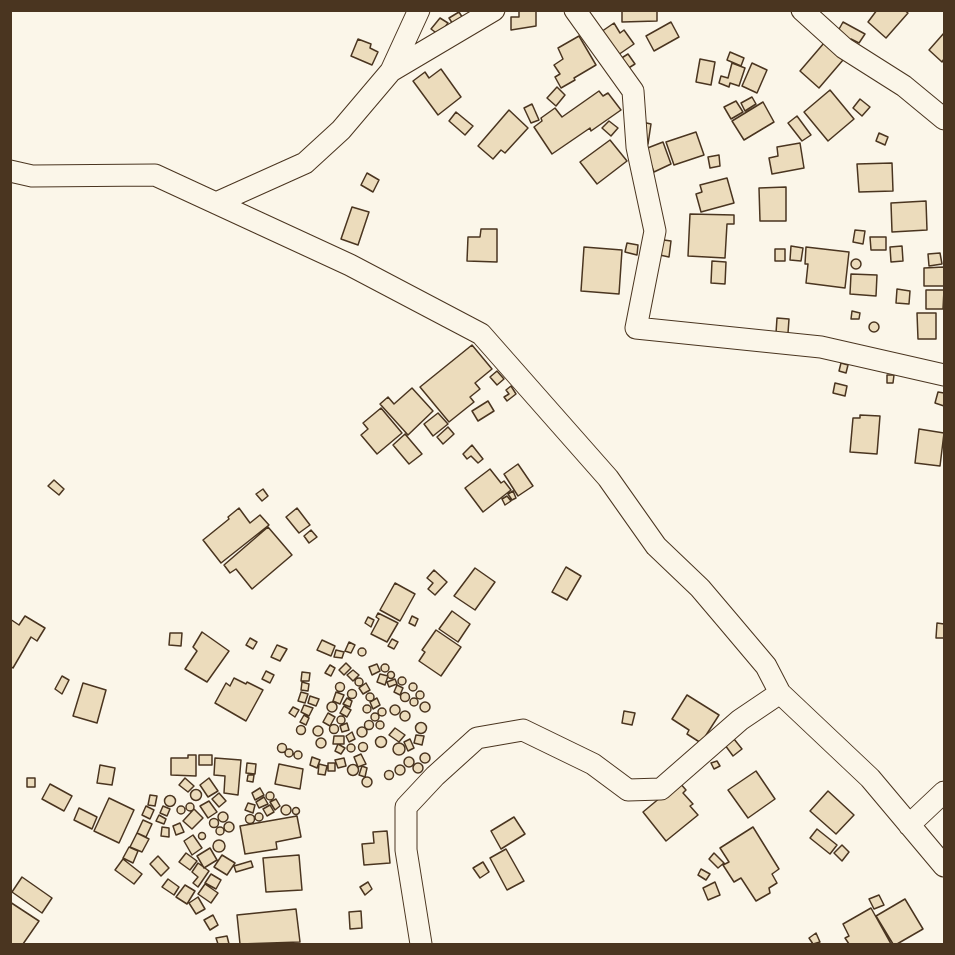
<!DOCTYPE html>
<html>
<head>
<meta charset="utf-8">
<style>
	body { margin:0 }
	#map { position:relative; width:955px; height:955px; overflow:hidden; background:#fbf6e9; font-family:Poppins,sans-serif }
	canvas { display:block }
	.frame { position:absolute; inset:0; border:12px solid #4a3520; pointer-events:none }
</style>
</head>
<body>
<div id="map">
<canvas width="955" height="955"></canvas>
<div class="frame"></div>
</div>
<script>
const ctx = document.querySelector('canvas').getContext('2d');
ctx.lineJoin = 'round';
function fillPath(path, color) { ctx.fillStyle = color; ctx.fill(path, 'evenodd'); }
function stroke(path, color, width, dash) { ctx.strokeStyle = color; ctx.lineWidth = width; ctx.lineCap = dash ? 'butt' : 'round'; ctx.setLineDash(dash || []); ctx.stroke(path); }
const building = new Path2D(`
	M519 10H536V26L511 30V17H519Z
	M622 10H657V21L622 22Z
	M877 10H904L908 13 886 38 868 22Z
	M459 12 464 20 454 26 449 18Z
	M440 18 448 23 439 35 431 29Z
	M671 22 679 37 654 51 646 36Z
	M843 22 865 34 859 43 851 39 849 42 838 31Z
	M614 23 620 33 624 30 634 44 618 55 598 34Z
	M944 33V59L942 62 929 50Z
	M579 36 596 65 574 78 575 80 561 88 555 77 560 74 554 65 563 59 558 48Z
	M358 39 371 44 370 48 378 52 372 65 351 56Z
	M824 43 843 60 819 88 800 71Z
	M730 52 744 58 741 66 727 60Z
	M628 54 635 64 627 69 620 59Z
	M700 59 715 62 711 85 696 82Z
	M732 63 745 68 739 86 730 83 729 87 719 83 721 76 728 78Z
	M752 63 767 70 757 93 742 86Z
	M441 69 461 97 438 115 413 81 425 72 429 78Z
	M557 87 565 95 556 106 547 98Z
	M830 90 854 119 828 141 804 112Z
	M599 91 603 96 608 93 621 110 591 131 590 128 552 154 534 127 542 121 541 118 555 108 562 117Z
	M752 97 756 104 745 111 741 103Z
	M860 99 870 107 862 116 853 108Z
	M736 101 743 112 731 119 724 107Z
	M763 102 774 122 744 140 732 121Z
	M532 104 539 120 531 123 524 108Z
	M509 110 528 128 505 153 501 150 493 159 478 146Z
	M456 112 473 126 465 135 449 121Z
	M797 116 811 135 802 141 788 123Z
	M609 121 618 128 611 136 602 128Z
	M642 122 651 124 648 144 640 143Z
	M696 132 704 155 674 165 666 142Z
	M879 133 888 137 885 145 876 141Z
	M610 140 627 161 597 184 580 162Z
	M663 142 671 164 654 172 645 149Z
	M800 143 804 168 772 174 769 158 778 156 777 147Z
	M719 155 720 166 710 168 708 157Z
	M892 163 893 191 859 192 857 164Z
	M367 173 379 180 373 192 361 185Z
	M727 178 734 203 701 212 696 194 702 192 700 185Z
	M786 187V221H760L759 188Z
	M926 201 927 230 892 232 891 203Z
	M352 207 369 212 358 245 341 239Z
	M690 214 734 215V224H727L725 258 688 256Z
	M481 229H497V262L467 261 468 237H480Z
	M855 230 865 231 863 244 853 242Z
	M870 237H886V250H871Z
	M657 239 671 241 669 257 655 254Z
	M627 243 638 245 637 255 625 252Z
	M791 246 803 248 801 261 790 260Z
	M902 246 903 261 891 262 890 247Z
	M584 247 622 250 619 294 581 291Z
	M806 247 849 252 845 288 806 283 808 264H805Z
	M775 249H785V261H775Z
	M940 253 942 264 929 266 928 254Z
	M851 264a5 5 0 1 1 10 0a5 5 0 1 1-10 0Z
	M712 261 726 262 725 284 711 283Z
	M944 267V286H924V268Z
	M851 274 877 275 876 296 850 294Z
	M897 289 910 291 909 304 896 303Z
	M926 290H944L943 309H926Z
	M852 311 860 313 859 319H851Z
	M917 313H936V339H918Z
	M777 318 789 319 788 333H776Z
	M869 327a5 5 0 1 1 10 0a5 5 0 1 1-10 0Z
	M472 345 492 369 475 383 480 389 470 397 474 402 449 422 420 387Z
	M841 363 848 365 846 373 839 371Z
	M497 371 504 379 497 385 490 377Z
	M887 375H894L893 383H887Z
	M835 383 847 386 845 396 833 393Z
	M511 386 516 394 507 401 504 397 509 394 506 390Z
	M412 388 433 411 408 435 380 404 388 397 394 404Z
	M938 392 944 393V406L935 403Z
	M488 401 494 411 478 421 472 411Z
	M381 408 402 433 377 454 361 435 368 429 363 423Z
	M438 413 448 424 433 436 424 424Z
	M860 415 880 416 877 454 850 452 853 418H860Z
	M448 427 454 434 443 444 437 437Z
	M919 429 944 433 940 466 915 463Z
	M405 434 422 454 409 464 393 445Z
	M472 445 483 459 478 463 471 456 467 459 463 454Z
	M518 464 533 486 518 496 504 474Z
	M490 469 501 483 504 481 511 490 483 512 465 488Z
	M54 480 64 489 59 495 48 486Z
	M263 489 268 496 262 501 256 494Z
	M513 491 516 498 512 500 508 494Z
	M507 496 511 501 505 505 502 499Z
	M239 508 250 523 260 515 269 525 221 563 203 540 229 519 228 517Z
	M297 508 310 525 299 533 286 517Z
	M268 527 292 555 252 589 236 569 230 573 224 565Z
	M311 530 317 537 309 543 304 536Z
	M566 567 581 576 567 600 552 592Z
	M475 568 495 582 475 610 454 596Z
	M434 570 447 582 435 595 428 589 433 583 427 578Z
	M395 583 415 594 400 621 380 610Z
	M452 611 470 624 458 642 439 629Z
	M378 613 398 623 387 642 371 634 379 619 376 617Z
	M25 616 45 628 37 641 31 637 13 668 10 666V619L19 625Z
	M412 616 418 619 415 626 409 623Z
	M368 617 374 620 371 627 365 623Z
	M937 623 944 624V638H936Z
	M436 630 461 647 441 676 419 661 425 652 422 650Z
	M202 632 229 651 207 682 185 669 197 651 193 647Z
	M170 633H182L181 646 169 645Z
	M250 638 257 642 253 649 246 645Z
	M392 639 398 642 394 649 388 646Z
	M322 640 335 646 331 656 317 650Z
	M349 642 355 645 351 653 345 651Z
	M277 645 287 649 280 661 271 657Z
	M358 652a4 4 0 1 1 8 0a4 4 0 1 1-8 0Z
	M336 650 344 652 342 658 334 657Z
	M346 663 351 668 344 675 339 670Z
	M377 664 380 671 372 675 369 667Z
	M381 668a4 4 0 1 1 8 0a4 4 0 1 1-8 0Z
	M330 665 335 668 331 676 325 673Z
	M353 670 359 675 353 681 347 675Z
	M266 671 274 675 270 683 262 679Z
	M387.5 675a3.5 3.5 0 1 1 7 0a3.5 3.5 0 1 1-7 0Z
	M302 672 310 673 309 681H301Z
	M380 674 388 676 385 685 377 682Z
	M62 676 69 680 62 694 55 689Z
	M398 681a4 4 0 1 1 8 0a4 4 0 1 1-8 0Z
	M234 678 246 684 247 682 263 690 246 721 215 703 226 683 230 686Z
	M355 682a4 4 0 1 1 8 0a4 4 0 1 1-8 0Z
	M395 679 397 684 389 687 387 682Z
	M302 682 309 684 308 691 301 690Z
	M335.5 687a4.5 4.5 0 1 1 9 0a4.5 4.5 0 1 1-9 0Z
	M83 683 106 690 97 723 73 716Z
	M366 683 370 690 363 694 359 688Z
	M409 687a4 4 0 1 1 8 0a4 4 0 1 1-8 0Z
	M397 685 403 688 400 695 394 692Z
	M347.5 694a4.5 4.5 0 1 1 9 0a4.5 4.5 0 1 1-9 0Z
	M416 695a4 4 0 1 1 8 0a4 4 0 1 1-8 0Z
	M301 692 308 694 305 703 298 701Z
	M336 692 344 695 340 704 333 701Z
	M400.5 697a4.5 4.5 0 1 1 9 0a4.5 4.5 0 1 1-9 0Z
	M366 697a4 4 0 1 1 8 0a4 4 0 1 1-8 0Z
	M687 695 719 715 701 743 687 734 689 730 672 719Z
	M310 696 319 699 316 706 308 703Z
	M347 698 352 701 350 707 343 704Z
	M377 698 380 705 373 709 370 702Z
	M410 702a4 4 0 1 1 8 0a4 4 0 1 1-8 0Z
	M420 707a5 5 0 1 1 10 0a5 5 0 1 1-10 0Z
	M327 707a5 5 0 1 1 10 0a5 5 0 1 1-10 0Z
	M390 710a5 5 0 1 1 10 0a5 5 0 1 1-10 0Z
	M363 709a4 4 0 1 1 8 0a4 4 0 1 1-8 0Z
	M304 705 313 708 309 716 301 712Z
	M344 706 351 710 347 717 340 713Z
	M293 707 299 710 295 717 289 713Z
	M378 712a4 4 0 1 1 8 0a4 4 0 1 1-8 0Z
	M624 711 635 713 632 725 622 723Z
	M400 716a5 5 0 1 1 10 0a5 5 0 1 1-10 0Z
	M371 717a4 4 0 1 1 8 0a4 4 0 1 1-8 0Z
	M328 713 335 717 330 726 323 722Z
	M304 715 309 718 306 725 300 722Z
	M337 720a4 4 0 1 1 8 0a4 4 0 1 1-8 0Z
	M364.5 725a4.5 4.5 0 1 1 9 0a4.5 4.5 0 1 1-9 0Z
	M376 725a4 4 0 1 1 8 0a4 4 0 1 1-8 0Z
	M415.5 728a5.5 5.5 0 1 1 11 0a5.5 5.5 0 1 1-11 0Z
	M347 723 349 730 342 732 340 726Z
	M329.5 729a4.5 4.5 0 1 1 9 0a4.5 4.5 0 1 1-9 0Z
	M296.5 730a4.5 4.5 0 1 1 9 0a4.5 4.5 0 1 1-9 0Z
	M313 731a5 5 0 1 1 10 0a5 5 0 1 1-10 0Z
	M357 732a5 5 0 1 1 10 0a5 5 0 1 1-10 0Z
	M395 728 405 735 399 742 389 735Z
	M352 732 355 739 349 742 346 736Z
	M416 735 424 736 422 745 414 743Z
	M334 736H344V744H333Z
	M375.5 742a5.5 5.5 0 1 1 11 0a5.5 5.5 0 1 1-11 0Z
	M316 743a5 5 0 1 1 10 0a5 5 0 1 1-10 0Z
	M410 739 414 748 408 751 404 742Z
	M734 739 742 749 733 756 725 745Z
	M358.5 747a4.5 4.5 0 1 1 9 0a4.5 4.5 0 1 1-9 0Z
	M393 749a6 6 0 1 1 12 0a6 6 0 1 1-12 0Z
	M277.5 748a4.5 4.5 0 1 1 9 0a4.5 4.5 0 1 1-9 0Z
	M347 748a4 4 0 1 1 8 0a4 4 0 1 1-8 0Z
	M338 744 345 748 341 754 335 751Z
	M285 753a4 4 0 1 1 8 0a4 4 0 1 1-8 0Z
	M294 755a4 4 0 1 1 8 0a4 4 0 1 1-8 0Z
	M420 758a5 5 0 1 1 10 0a5 5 0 1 1-10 0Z
	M361 754 366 764 358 767 354 757Z
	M188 755H196V776L171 775V758H188Z
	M199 755H212V765H199Z
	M404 762a5 5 0 1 1 10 0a5 5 0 1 1-10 0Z
	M312 757 320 760 317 768 310 765Z
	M215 758 241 760 238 795 224 793 225 776 214 775Z
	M344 758 346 766 338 768 335 760Z
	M717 761 720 766 714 769 711 763Z
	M413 768a5 5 0 1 1 10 0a5 5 0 1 1-10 0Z
	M247 763 256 764 255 774 246 773Z
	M328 763H335V771H328Z
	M279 764 303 769 300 789 275 784Z
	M319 764 327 766 325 775 318 774Z
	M347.5 770a5.5 5.5 0 1 1 11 0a5.5 5.5 0 1 1-11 0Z
	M395 770a5 5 0 1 1 10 0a5 5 0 1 1-10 0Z
	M100 765 115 768 112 785 97 783Z
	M362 766 367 768 365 777 359 775Z
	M384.5 775a4.5 4.5 0 1 1 9 0a4.5 4.5 0 1 1-9 0Z
	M756 771 775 799 748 818 728 790Z
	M248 775H254L253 782 247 781Z
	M362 782a5 5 0 1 1 10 0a5 5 0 1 1-10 0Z
	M27 778H35V787H27Z
	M185 778 194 786 188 792 179 785Z
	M209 778 218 791 208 797 200 785Z
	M679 782 686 790 683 793 693 804 690 806 698 815 666 841 643 812Z
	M50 784 72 796 64 811 42 799Z
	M260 788 264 795 255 800 252 793Z
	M190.5 795a5.5 5.5 0 1 1 11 0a5.5 5.5 0 1 1-11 0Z
	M828 791 854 815 836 834 810 811Z
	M266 796a4 4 0 1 1 8 0a4 4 0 1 1-8 0Z
	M219 793 226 801 219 807 212 799Z
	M150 795 157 796 155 806 148 805Z
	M164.5 801a5.5 5.5 0 1 1 11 0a5.5 5.5 0 1 1-11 0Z
	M264 797 268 804 259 808 256 802Z
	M109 798 134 810 119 843 94 831Z
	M276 799 280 806 275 810 270 802Z
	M209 801 217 812 208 818 200 806Z
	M248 803 255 805 253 813 245 810Z
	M186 807a4 4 0 1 1 8 0a4 4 0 1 1-8 0Z
	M281 810a5 5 0 1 1 10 0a5 5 0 1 1-10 0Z
	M270 805 274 812 267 816 263 809Z
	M177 810a4 4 0 1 1 8 0a4 4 0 1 1-8 0Z
	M146 806 154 810 150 819 142 815Z
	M163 806 170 809 167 816 160 813Z
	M292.5 811a3.5 3.5 0 1 1 7 0a3.5 3.5 0 1 1-7 0Z
	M79 808 97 817 92 829 74 820Z
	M194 809 203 818 192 829 183 821Z
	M218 817a5 5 0 1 1 10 0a5 5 0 1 1-10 0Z
	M255 817a4 4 0 1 1 8 0a4 4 0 1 1-8 0Z
	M245.5 819a4.5 4.5 0 1 1 9 0a4.5 4.5 0 1 1-9 0Z
	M159 815 166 819 164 824 156 821Z
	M297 816 301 837 276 842 277 849 245 854 240 826Z
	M514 817 525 834 501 849 491 831Z
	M209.5 823a4.5 4.5 0 1 1 9 0a4.5 4.5 0 1 1-9 0Z
	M143 820 152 824 146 837 137 833Z
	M224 827a5 5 0 1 1 10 0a5 5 0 1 1-10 0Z
	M180 823 184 832 176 835 173 826Z
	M216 831a4 4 0 1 1 8 0a4 4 0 1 1-8 0Z
	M162 827 169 828V837L161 836Z
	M753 827 779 869 772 874 777 883 769 888 770 893 756 901 741 878 734 882 723 865 729 862 720 848Z
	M817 829 837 845 830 854 810 838Z
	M387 831 390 863 364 865 362 844 374 843 373 832Z
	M198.5 836a3.5 3.5 0 1 1 7 0a3.5 3.5 0 1 1-7 0Z
	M137 833 149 839 142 852 130 847Z
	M193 835 202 848 192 855 184 841Z
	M213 846a6 6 0 1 1 12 0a6 6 0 1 1-12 0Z
	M842 845 849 852 842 861 834 853Z
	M129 847 138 851 133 863 123 858Z
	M210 848 217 860 204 868 197 856Z
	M506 849 524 881 507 890 490 858Z
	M186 853 197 861 190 870 179 862Z
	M714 853 724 863 718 868 709 859Z
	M222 855 235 863 227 875 214 867Z
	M299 855 302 890 266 892 263 858Z
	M158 856 169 868 161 876 150 864Z
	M123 859 142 874 134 884 115 870Z
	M251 861 253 867 236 872 234 866Z
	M483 862 489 872 480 878 473 868Z
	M198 863 209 871 198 887 193 883 198 877 192 872Z
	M701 869 710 874 706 880 698 875Z
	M211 874 221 880 216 889 205 883Z
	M22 877 52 898 42 913 12 892Z
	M168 879 179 887 174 895 162 887Z
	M368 882 372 889 365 895 360 887Z
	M715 882 720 895 708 900 703 888Z
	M205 884 218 893 211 903 198 894Z
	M185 885 195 891 187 904 176 897Z
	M879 895 884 905 874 909 869 899Z
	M198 897 205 909 196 914 189 903Z
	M905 899 923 929 897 944H893L876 916Z
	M10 902 39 921 23 944H10Z
	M871 908 891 944H849L845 938 849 936 843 924Z
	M296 909 300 942 240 944 237 915Z
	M361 911 362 928 350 929 349 912Z
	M213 915 218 925 210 930 204 920Z
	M816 933 820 942 813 944 809 938Z
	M227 936 229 944H218L216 938Z`);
fillPath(building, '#ecdcbc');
stroke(building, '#4a3520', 1.5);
const street = new Path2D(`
	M575 10 633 91 637 147 655 231 636 328 821 347 944 375
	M802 10 844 48 904 86 944 119
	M391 71 494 10
	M10 171 32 176 155 175 350 265 481 334 608 478 656 546 700 588 728 621 766 666 780 693 870 778 944 866
	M216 203 305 163 341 130 391 71 419 10
	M909 825 944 792
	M421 944 406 850V807L435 776 477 738 523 730 593 764 628 790 661 789 740 720 780 693`);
stroke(street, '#4a3520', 23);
stroke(street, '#fbf6e9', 21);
</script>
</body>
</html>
